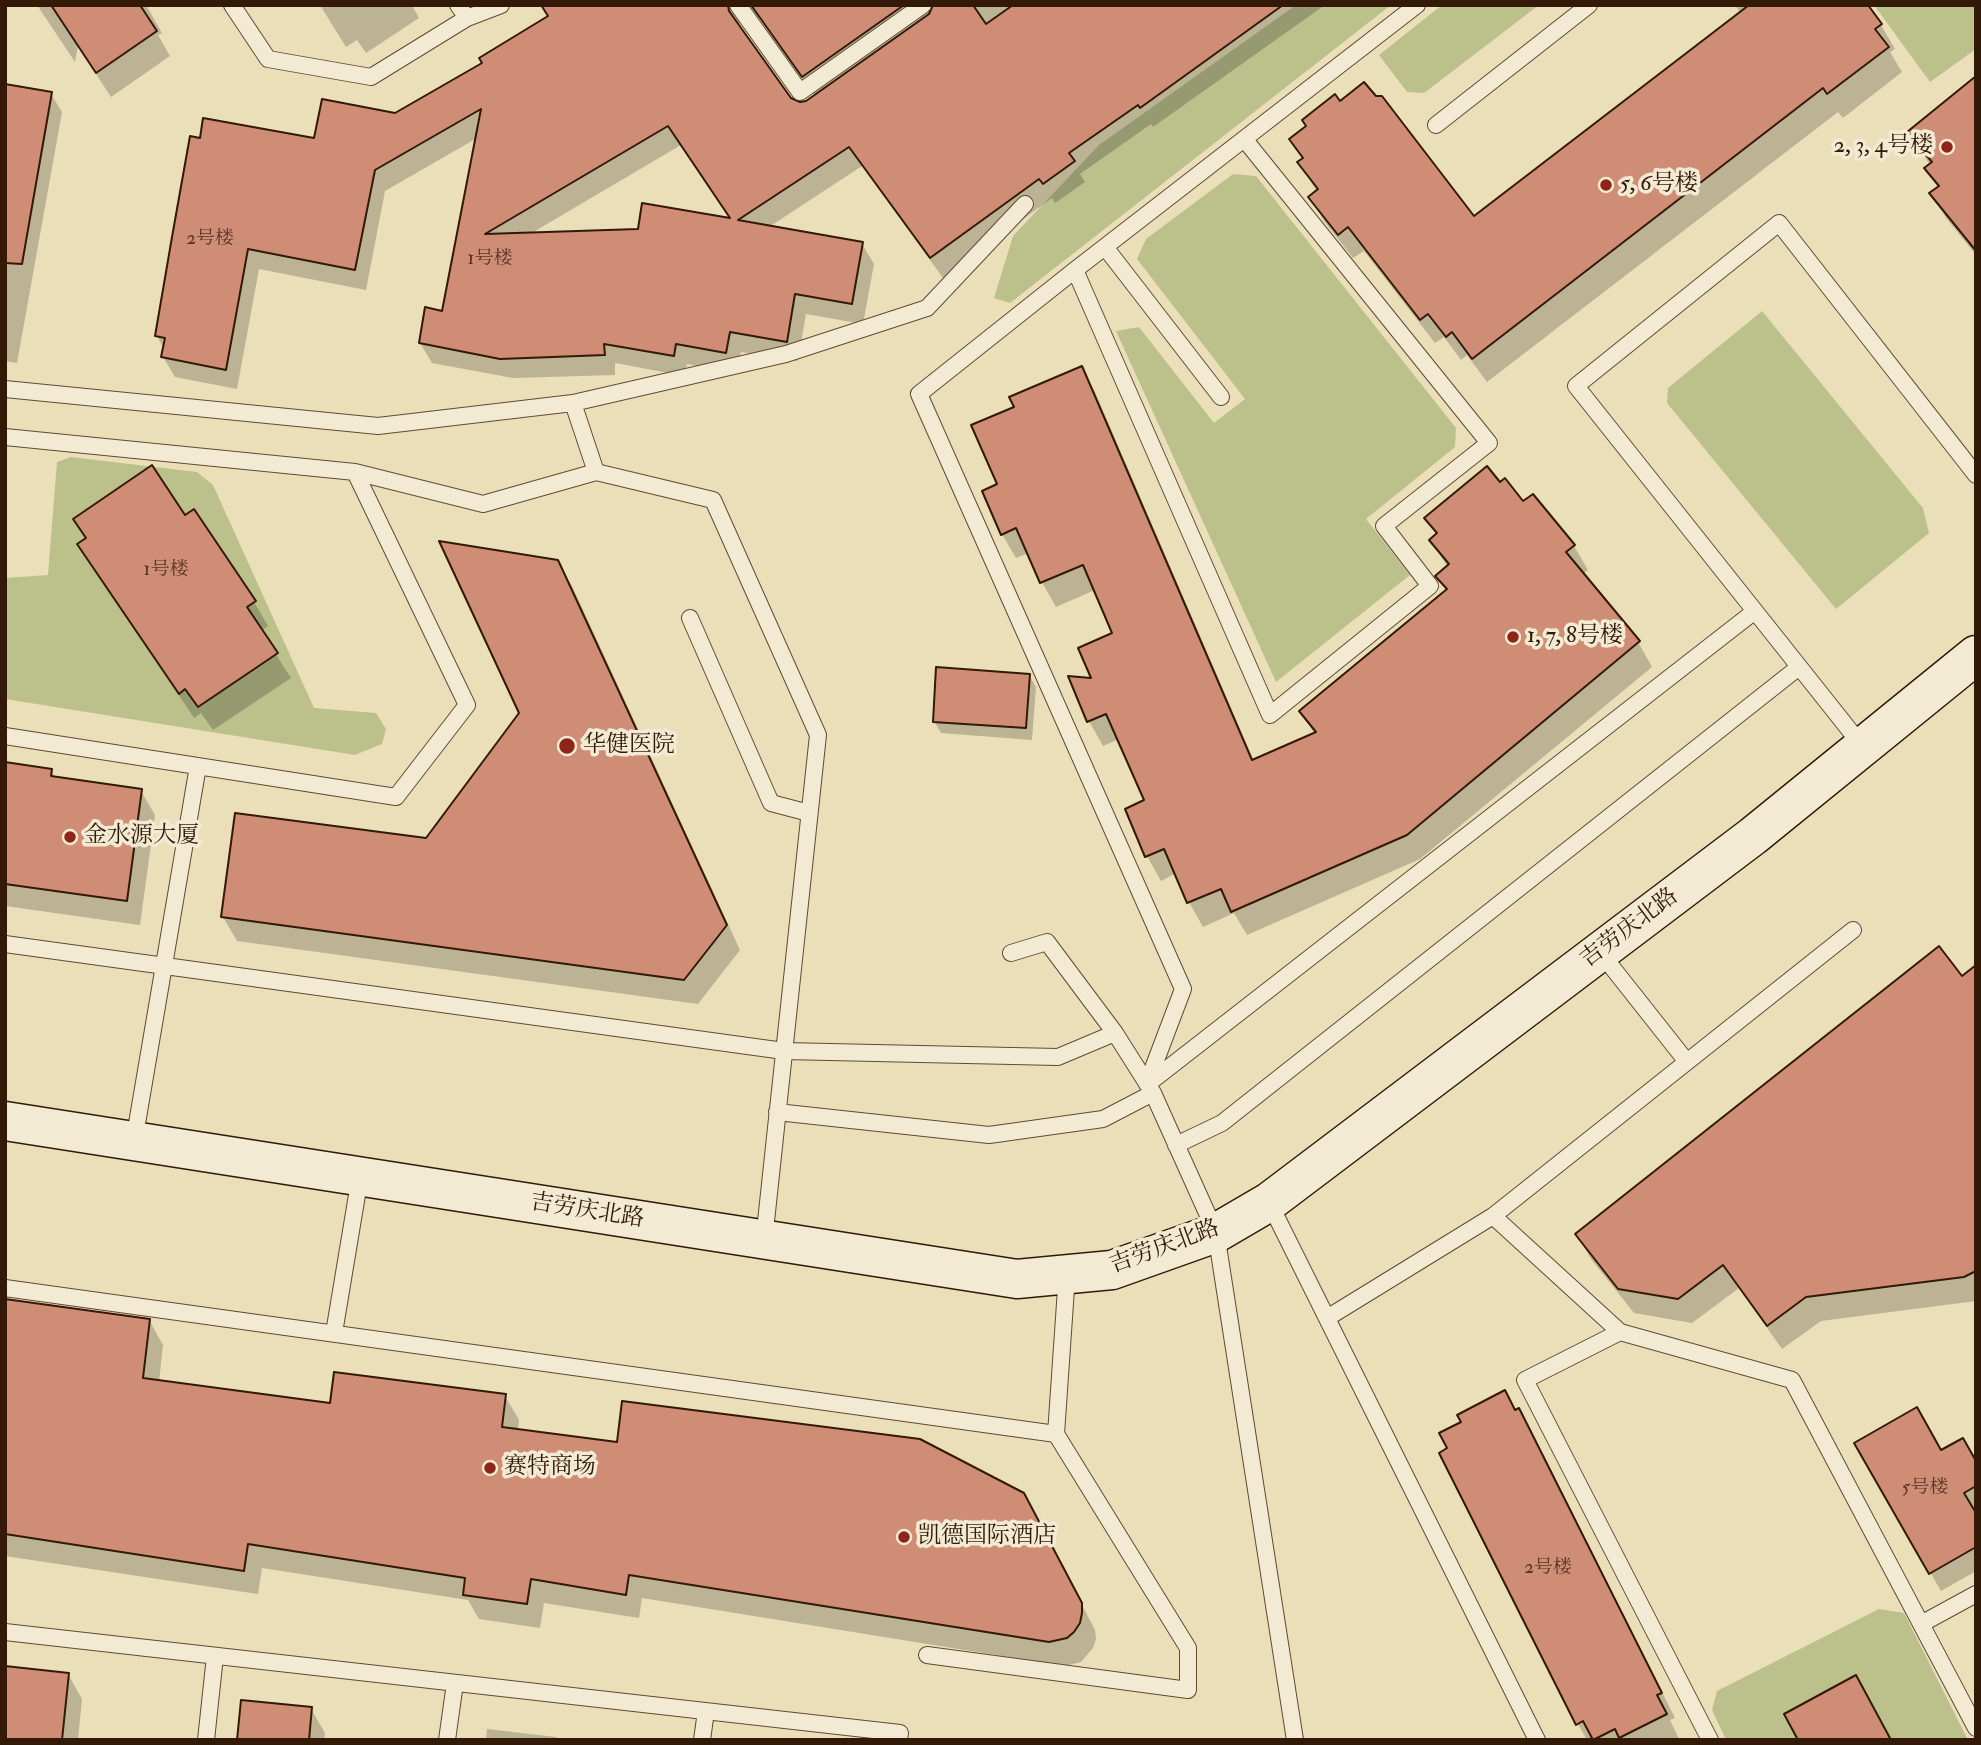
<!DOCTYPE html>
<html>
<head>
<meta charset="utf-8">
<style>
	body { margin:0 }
	#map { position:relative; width:1981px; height:1745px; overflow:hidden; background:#ebdfb9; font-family:"IM FELL Double Pica",serif }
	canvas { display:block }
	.frame { position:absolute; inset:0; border:7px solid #321908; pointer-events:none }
</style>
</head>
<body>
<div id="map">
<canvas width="1981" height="1745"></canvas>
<div class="frame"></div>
</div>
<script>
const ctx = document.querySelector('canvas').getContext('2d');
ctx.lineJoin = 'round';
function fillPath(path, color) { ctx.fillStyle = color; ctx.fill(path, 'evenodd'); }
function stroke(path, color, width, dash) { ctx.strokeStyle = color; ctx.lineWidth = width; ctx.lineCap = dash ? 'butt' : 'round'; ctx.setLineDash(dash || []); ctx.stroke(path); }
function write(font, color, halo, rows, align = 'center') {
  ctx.font = font + ' "IM FELL Double Pica","Noto Serif SC",serif'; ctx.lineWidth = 7; ctx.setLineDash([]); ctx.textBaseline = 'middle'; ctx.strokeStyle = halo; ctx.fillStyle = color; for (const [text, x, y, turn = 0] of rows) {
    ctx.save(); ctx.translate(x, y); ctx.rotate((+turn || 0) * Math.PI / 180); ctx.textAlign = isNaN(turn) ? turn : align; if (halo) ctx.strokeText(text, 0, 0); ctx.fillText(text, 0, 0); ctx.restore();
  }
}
fillPath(new Path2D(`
	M1296 5H1391L1010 303 994 298 1013 236 1099 145Z
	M1442 5H1539L1424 93 1407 92 1379 55Z
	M1874 5H1976V49L1930 82Z
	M1233 174 1256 176 1456 428 1455 447 1366 519 1410 575 1276 682 1116 331 1139 327 1214 423 1245 399 1137 259 1146 239Z
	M1762 311 1923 508 1929 533 1836 609 1667 403 1668 388Z
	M71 457 197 472 213 485 314 708 376 713 386 729 382 744 355 755 5 699V578L48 575 57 462Z
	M1879 1609 1904 1613 1968 1740H1726L1712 1710 1717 1691Z`), '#bcc18c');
fillPath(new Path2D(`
	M37 5H146L162 33 158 35 170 56 111 97 78 46 75 62Z
	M320 5H412L419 18 366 53 357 40 346 47Z
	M569 5H1325L1153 127 1151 124 1080 174 1085 182 1055 203 1052 198 943 278 862 166 769 227 862 244 874 264 863 324 806 314 798 361 741 352 737 373 687 364 685 376 615 363V375L513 378 432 363 420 343 443 313 477 138 385 191 366 290 259 269 237 389 175 377 163 357 164 349 157 336 316 140 395 115 484 64ZM755 15 760 19 815 96 800 104 790 99 738 27 740 21ZM681 145 731 220 639 230 530 234Z
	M1735 5H1866L1881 25 1895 49 1890 52 1902 72 1843 118 1838 112 1487 382 1467 355 1461 360 1444 337 1435 343 1364 251 1353 258 1324 221 1310 197 1317 192 1299 163 1303 160 1291 139 1474 219 1741 13Z
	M5 86 51 94 62 112 17 363 5 361Z
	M1976 94V255L1946 218 1932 193 1938 188 1927 168 1930 165 1909 132Z
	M1081 368 1095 392 1254 761 1315 735 1302 712 1447 592 1437 576 1448 568 1431 540 1437 535 1427 518 1499 485 1574 546 1588 570 1582 575 1638 642 1652 667 1420 859 1247 935 1234 913 1203 927 1189 902 1176 873 1161 881 1147 856 1127 810 1147 801 1119 739 1103 746 1089 721 1070 678 1094 680 1115 634 1095 590 1056 607 1042 582 1029 553 1016 558 1002 534 1000 485 1016 408Z
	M193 512 254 602 268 626 261 631 291 678 213 730 201 713 194 718 94 568 80 544 185 518Z
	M557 561 572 586 740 950 698 1004 237 941 223 917 427 840 521 713Z
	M1029 675 1036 687 1032 740 941 733 934 721Z
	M5 764 51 770 56 779 141 791 155 815 140 925 5 906Z
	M1976 967V1301L1821 1321 1782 1349 1739 1288 1692 1323 1634 1313 1591 1259 1577 1235 1962 978Z
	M5 1301 149 1320 163 1345 159 1382 331 1405 505 1396 519 1420 518 1431 1038 1520 1095 1630 1096 1639 1093 1648 1081 1662 1064 1666 642 1598 639 1618 544 1603 540 1628 479 1619 468 1600 262 1568 258 1594 5 1556Z
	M1515 1411 1532 1434 1654 1676 1675 1718 1670 1720 1679 1739 1587 1740 1578 1724Z
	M1856 1444 1941 1452 1976 1464V1510L1973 1512 1976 1516V1571L1941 1591Z
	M68 1674 82 1699 78 1740H5Z
	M311 1709 325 1733 324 1740H239Z
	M487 1729 556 1737 558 1740H486Z`), '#0003');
const building = new Path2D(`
	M51 5H140L157 31 96 73Z
	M541 5H728L729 11 791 98 800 102 806 101 929 14 933 5H973L986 24 1013 5H1283L1140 108 1138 105 1069 153 1075 161 1043 184 1039 179 930 258 849 147 738 220 863 242 852 304 795 294 787 342 730 332 726 353 676 344 674 356 604 344 605 355 500 359 419 343 425 307 442 311 481 109 375 170 355 270 248 249 226 370 161 357 165 338 155 336 172 237 190 136 200 138 203 118 314 138 322 99 395 113 482 63 479 58 548 16ZM668 126 730 218 642 203 638 229 485 234Z
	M751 5H904L802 77Z
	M1749 5H1868L1882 24 1875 29 1889 47 1827 94 1823 88 1472 359 1452 332 1446 337 1428 314 1420 320 1348 227 1338 235 1308 197 1318 189 1297 162 1303 158 1289 139 1306 126 1302 120 1335 94 1340 101 1364 82 1376 96H1382L1474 216Z
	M1976 76V251L1929 193 1939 186 1924 168 1932 162 1907 132Z
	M5 84 52 92 22 264 5 263Z
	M1082 366 1252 760 1316 732 1299 711 1447 589 1435 576 1449 564 1429 540 1437 533 1424 518 1487 466 1500 482 1505 478 1523 501 1533 494 1575 545 1566 552 1640 641 1407 835 1231 912 1221 889 1187 903 1164 849 1145 857 1125 809 1144 800 1106 714 1087 722 1068 676 1091 678 1078 648 1112 633 1083 565 1040 583 1016 528 1001 535 982 491 997 484 971 425 1014 407 1009 397Z
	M152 465 185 515 194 509 256 601 247 607 278 653 198 707 185 689 179 694 77 544 86 538 73 519Z
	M439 541 558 560 727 925 684 980 221 917 235 813 426 838 519 713Z
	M936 667 1030 674 1026 728 933 722Z
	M5 762 52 769 51 776 142 789 127 901 5 884Z
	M1939 946 1962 976 1976 965V1271L1964 1277 1806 1297 1767 1326 1723 1265 1678 1299 1618 1289 1575 1234Z
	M5 1299 150 1319 143 1378 330 1403 334 1372 506 1394 502 1427 617 1442 622 1401 920 1439 1024 1493 1082 1603V1613L1080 1623 1074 1632 1067 1638 1049 1642 629 1575 626 1595 531 1579 527 1604 463 1595 465 1578 248 1544 244 1571 5 1534Z
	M1505 1390 1515 1410 1519 1408 1662 1693 1657 1695 1667 1714 1619 1738 1615 1729 1593 1740 1583 1721 1576 1725 1439 1453 1447 1448 1439 1433 1461 1422 1457 1415Z
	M1917 1407 1941 1450 1963 1438 1976 1461V1486L1964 1493 1976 1513V1547L1929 1574 1854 1443Z
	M5 1666 69 1673 62 1740H5Z
	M1856 1675 1891 1740H1798L1784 1714Z
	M241 1700 312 1707 309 1740H237Z`);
fillPath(building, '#cf8d76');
stroke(building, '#321908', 2);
const lane = new Path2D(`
	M232 5 268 59 371 77 467 18
	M458 5 467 18 501 5
	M738 5 800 92 923 5
	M1436 125 1589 5
	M1105 247 1221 397
	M1075 270 1270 715 1430 586 1384 526 1489 443 1245 140
	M5 389 378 426 573 403 596 472
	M573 403 786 354 927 308 1025 204
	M5 437 355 472 483 504 596 472 713 500 818 735 764 1240
	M690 618 771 803 809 813
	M5 736 396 797 467 705 355 472
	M1863 747 1576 386 1779 223 1976 475
	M5 944 784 1051 1058 1057 1115 1033
	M1600 952 1687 1062
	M1011 953 1047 942 1115 1033 1153 1093 1216 1233 1295 1740
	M1149 1083 1755 611
	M1147 1084 1183 989 919 394 1075 270 1417 5
	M777 1112 989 1135 1103 1119 1153 1093
	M134 1141 198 766
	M1176 1145 1222 1123 1799 667
	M1269 1202 1537 1740
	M1493 1216 1620 1332 1792 1380 1976 1728
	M5 1288 1056 1434
	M1327 1318 1493 1216 1853 930
	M1620 1332 1525 1380 1710 1740
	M334 1333 360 1177
	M1921 1624 1976 1594
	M5 1632 900 1733 899 1740
	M927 1655 1188 1690V1648L1056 1434 1067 1274
	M206 1740 215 1656
	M447 1740 455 1683
	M702 1740 706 1711`);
const secondary = new Path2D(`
	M5 1121 1017 1279 1112 1270 1216 1233 1269 1202 1753 836 1976 655`);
stroke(lane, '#604a34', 18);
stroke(secondary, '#321908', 41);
stroke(lane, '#f2ead2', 16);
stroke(secondary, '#f2ead2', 38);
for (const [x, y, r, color] of [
	[1947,147,7,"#8f2418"],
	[1606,185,7,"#8f2418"],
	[1513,637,7,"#8f2418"],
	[567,746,9,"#8f2418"],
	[70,837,7,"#8f2418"],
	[490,1468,7,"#8f2418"],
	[904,1537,7,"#8f2418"]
]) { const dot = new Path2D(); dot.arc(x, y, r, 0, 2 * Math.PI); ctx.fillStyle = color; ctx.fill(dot); stroke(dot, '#f2ead2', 2.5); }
write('19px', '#593624', null, [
	["2号楼",210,240],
	["1号楼",490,260],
	["1号楼",166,571],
	["5号楼",1925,1489],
	["2号楼",1548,1569]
]);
write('23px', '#321908', '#f2ead2', [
	["2, 3, 4号楼",1933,147,"right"],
	["5, 6号楼",1620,185],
	["1, 7, 8号楼",1527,637],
	["华健医院",583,746],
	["金水源大厦",84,837],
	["赛特商场",504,1468],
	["凯德国际酒店",918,1537]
], 'left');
write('23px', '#321908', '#f2ead2', [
	["吉劳庆北路",1630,929,-37],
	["吉劳庆北路",587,1212,9],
	["吉劳庆北路",1165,1248,-20]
]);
</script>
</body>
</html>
